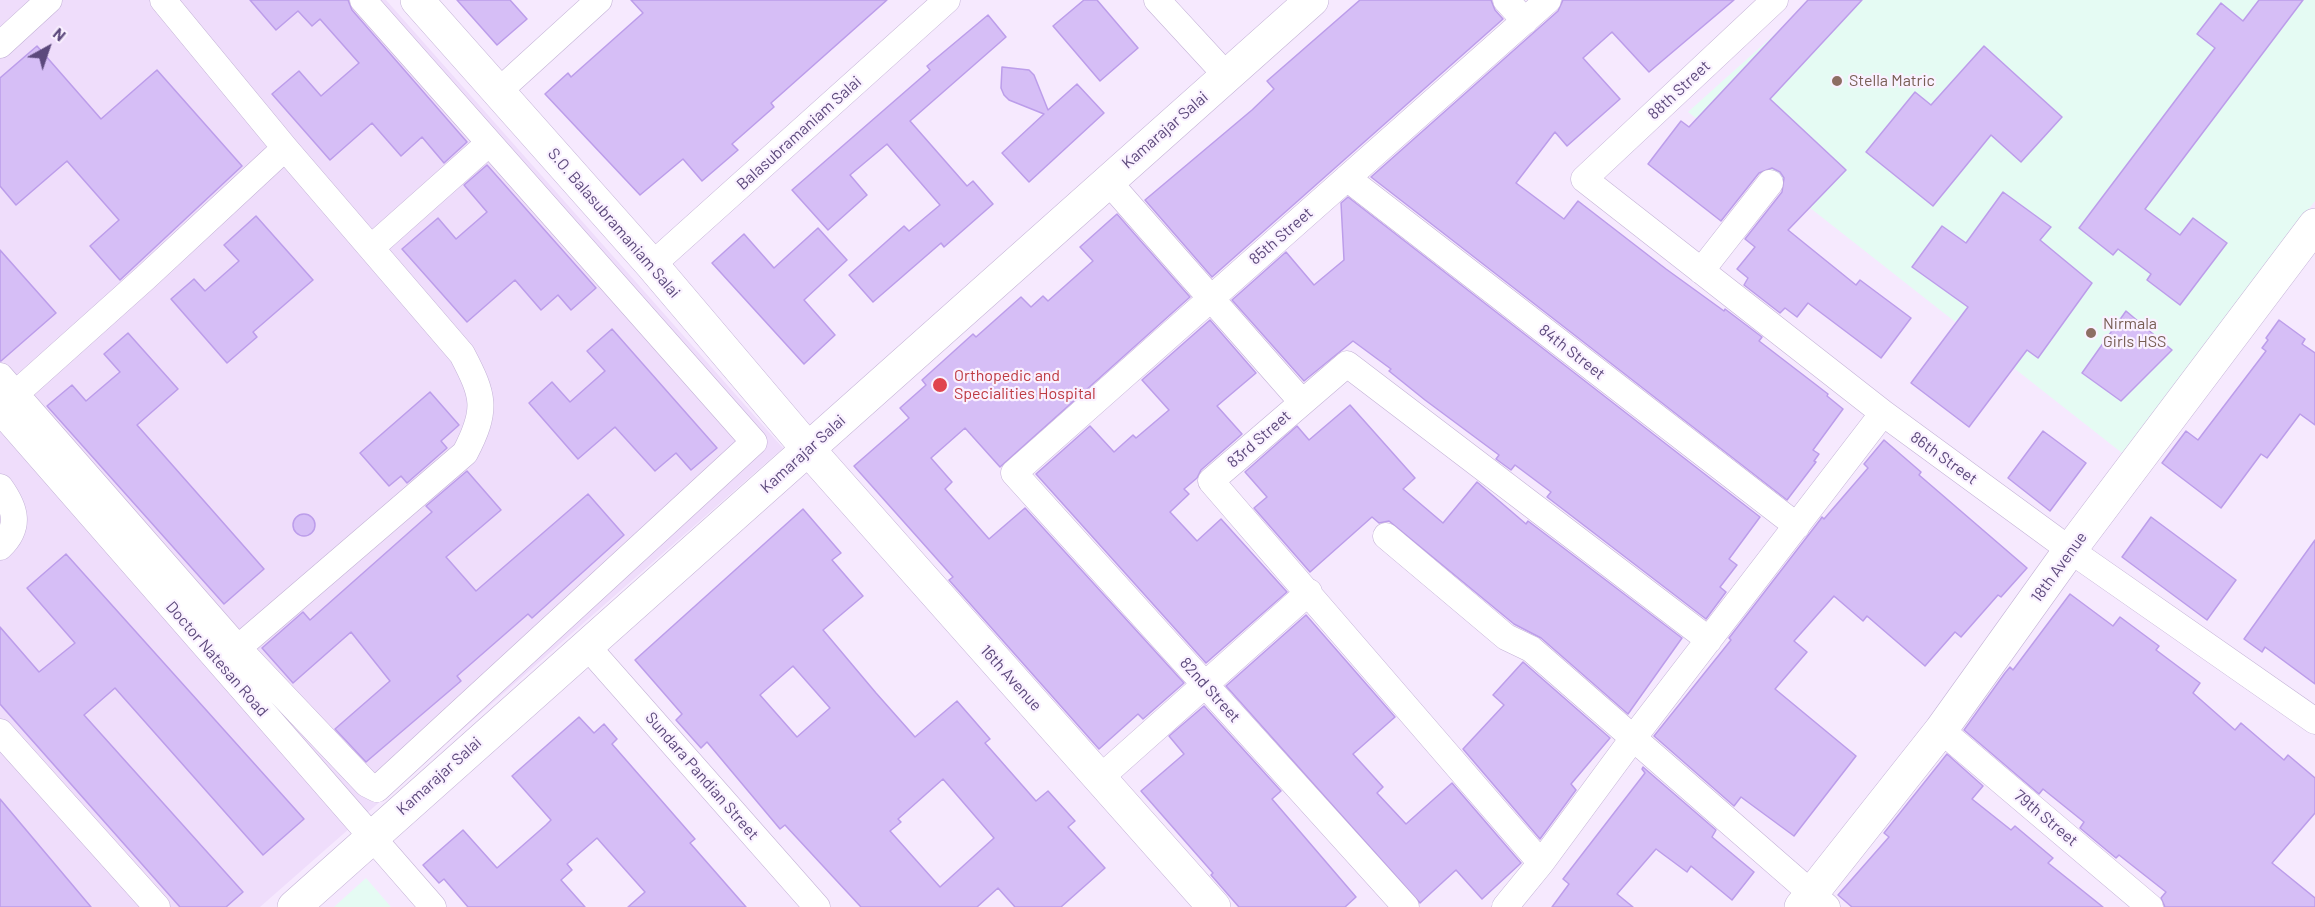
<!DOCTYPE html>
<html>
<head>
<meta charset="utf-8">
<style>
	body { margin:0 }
	#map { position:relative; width:2315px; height:907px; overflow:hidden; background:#f6e9fe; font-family:Barlow,sans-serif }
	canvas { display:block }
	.north { position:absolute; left:18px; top:18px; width:60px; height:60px; -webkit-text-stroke:4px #faf1ff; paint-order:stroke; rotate:40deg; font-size:16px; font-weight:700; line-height:24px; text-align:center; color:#5c497c }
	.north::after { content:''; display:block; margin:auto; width:21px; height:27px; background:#5c497c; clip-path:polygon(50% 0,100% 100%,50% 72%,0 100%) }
</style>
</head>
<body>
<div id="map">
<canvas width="2315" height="907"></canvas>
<div class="north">N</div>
</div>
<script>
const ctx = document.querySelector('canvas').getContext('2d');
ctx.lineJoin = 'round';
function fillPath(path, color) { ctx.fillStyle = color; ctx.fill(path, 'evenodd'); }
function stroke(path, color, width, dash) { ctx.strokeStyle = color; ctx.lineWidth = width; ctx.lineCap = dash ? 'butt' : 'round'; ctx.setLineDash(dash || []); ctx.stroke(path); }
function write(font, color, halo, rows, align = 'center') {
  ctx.font = font + ' Barlow,sans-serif'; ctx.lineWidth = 4.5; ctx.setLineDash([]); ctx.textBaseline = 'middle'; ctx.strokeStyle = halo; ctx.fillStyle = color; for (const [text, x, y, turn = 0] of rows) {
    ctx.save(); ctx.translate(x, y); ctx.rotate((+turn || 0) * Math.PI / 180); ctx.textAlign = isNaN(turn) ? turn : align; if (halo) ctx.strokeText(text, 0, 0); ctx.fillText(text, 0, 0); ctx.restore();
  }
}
fillPath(new Path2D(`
	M0 0H386L783 448 260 907H0Z`), '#efddfb');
fillPath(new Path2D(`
	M1813 0H2315V201L2122 453 1688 112Z
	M366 878 391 907H334Z`), '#e5fbf3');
const building = new Path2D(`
	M250 0H348L352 10 467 142 444 163 422 137 401 156 372 123 330 160 272 94 299 71 321 96 359 63 320 19 312 26 298 11 276 30Z
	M457 0H510L527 19 497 45Z
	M631 0H887L771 103 774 107 732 144 738 150 702 181 683 159 640 195 545 94 568 73 571 77 643 13Z
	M1084 0H1097L1138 48 1100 81 1053 26Z
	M1360 0H1491L1495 10 1503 19 1212 277 1145 200 1252 110 1274 89 1267 81Z
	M1563 0H1734L1649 72 1612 32 1583 58 1620 99 1567 146 1555 132 1516 183 1564 219 1578 201 1666 269 1724 311 1725 309 1762 337 1759 341 1828 394 1827 396 1843 409 1813 450 1819 454 1814 461 1816 462 1787 500 1371 177 1558 11Z
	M1808 0H1862L1770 99 1846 170 1788 230 1856 285 1860 280 1911 318 1881 358 1808 303 1797 317 1785 308 1780 313 1744 285 1748 278 1737 269 1755 247 1745 239 1782 192 1784 178 1780 172 1772 168 1759 173 1721 221 1648 164 1681 121 1689 127Z
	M2259 0H2303L2145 209 2180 235 2193 218 2227 243 2180 305 2147 280 2151 274 2118 249 2113 255 2079 228 2215 48 2197 34 2221 3 2243 21Z
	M988 15 1006 37 910 121 967 186 973 181 993 204 944 247 941 243 873 302 849 275 904 226 909 231 940 205 887 144 850 175 867 195 828 230 792 190 930 70 927 66Z
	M37 46 101 119 157 70 242 166 120 280 90 246 119 220 67 161 16 205 0 186V78Z
	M1984 46 2062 117 2021 162 1991 135 1933 206 1866 152 1915 92 1931 105Z
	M1002 67 1029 70 1034 75 1048 110 1077 84 1104 113 1029 182 1002 153 1044 114 1009 100 1004 95 1001 88Z
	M487 165 596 288 571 310 558 295 541 310 515 280 467 322 402 249 438 218 456 239 487 212 464 185Z
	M2003 192 2051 227 2040 240 2092 283 2038 358 2027 350 1969 427 1911 383 1968 307 1912 267 1942 226 1966 243Z
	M1348 197 1760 517 1729 559 1737 565 1720 587 1726 592 1706 619 1547 497 1551 492 1515 465 1511 470 1496 459 1499 455 1425 400 1389 371 1391 369 1353 341 1304 381 1232 300 1286 252 1314 285 1344 260 1341 203Z
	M1117 214 1190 297 1000 467 965 428 931 458 952 482 945 489 989 539 1025 508 1184 683 1143 719 1138 714 1099 749 949 580 953 577 854 466 909 418 900 408 926 385 922 380 973 334 976 337 1021 297 1031 307 1043 296 1048 301 1093 261 1080 247Z
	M256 216 313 280 253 332 257 337 227 363 171 299 194 279 205 291 239 261 224 245Z
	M818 228 847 260 804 300 835 335 804 364 712 263 744 234 774 268Z
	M0 250 56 313 1 361H0Z
	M2126 311 2172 350 2121 401 2082 373Z
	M1210 320 1256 373 1217 406 1242 434 1201 470 1197 478 1184 489 1189 494 1170 512 1197 541 1221 519 1287 592 1206 663 1036 474 1090 426 1114 452 1133 435 1136 438 1169 410 1142 380Z
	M2279 320 2305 339 2302 344 2315 353V425L2300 414 2267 458 2261 454 2221 508 2162 463 2186 431 2198 440 2266 351 2262 348 2268 340 2266 338Z
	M612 329 717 448 691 470 676 453 655 471 615 427 578 459 529 403 552 382 570 402 605 371 587 351Z
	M128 333 178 389 137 425 264 569 224 604 47 406 72 385 86 401 120 372 104 354Z
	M430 392 459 425 441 441 447 448 407 483 401 476 389 486 360 453Z
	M1350 405 1415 478 1403 489 1443 523 1477 482 1526 524 1528 521 1682 638 1628 714 1541 638 1514 624 1389 521 1379 523 1372 517 1310 572 1254 508 1267 497 1245 472 1297 426 1309 440Z
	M2043 431 2086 463 2050 511 2008 478Z
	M1884 440 1921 472 1919 475 2027 568 2001 597 1998 595 1961 637 1955 632 1925 666 1867 616 1863 621 1834 596 1794 641 1807 652 1775 689 1856 756 1794 836 1741 797 1734 806 1654 736 1731 640 1729 638 1820 520 1822 517 1824 519 1868 468 1864 464Z
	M467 471 501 510 446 557 476 591 588 494 624 535 532 618 528 614 457 676 461 681 366 762 335 729 390 681 351 632 293 683 262 648 303 612 310 620 432 512 426 506Z
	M803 509 841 553 832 560 863 596 823 630 876 693 915 737 957 701 990 739 985 743 1036 801 1048 791 1075 821 1068 827 1105 868 1061 907H1015L998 888 977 907H861L785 825 780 829 707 742 701 748 676 720 682 714 635 660ZM793 666 830 708 797 737 760 695ZM943 779 994 838 940 887 890 831 901 822 898 819Z
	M293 525a11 11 0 1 1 22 0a11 11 0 1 1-22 0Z
	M2151 517 2236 580 2207 620 2122 557Z
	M2315 540V684L2265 647 2262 652 2244 639Z
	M66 554 304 819 263 855 115 688 84 715 243 892 226 907H180L0 704V627L39 672 75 643 27 588Z
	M2070 594 2113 626 2120 617 2159 646 2156 650 2200 683 2193 693 2235 730 2241 723 2284 760 2288 755 2315 778V813L2272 863 2315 898V907H2165L2161 898 2166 892 2119 855 2116 858 2080 828 2084 822 2043 789 2039 794 1964 730 2005 673 2010 667 2013 670Z
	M1306 615 1395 717 1353 754 1383 787 1377 793 1406 824 1452 783 1521 863 1482 899 1456 870 1420 903 1226 686Z
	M1523 662 1610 738 1571 784 1576 790 1540 839 1463 749 1504 705 1493 695Z
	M1204 706 1281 791 1272 799 1356 897 1345 907H1239L1211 875 1213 873 1141 791 1184 754 1169 736Z
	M579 717 594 733 604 724 617 739 612 744 695 839 690 843 746 907H628L645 892 597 838 567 864 572 870 561 880 585 907H468L444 879 439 883 423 865 463 830 497 868 546 825 551 820 512 776Z
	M1947 754 1983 786 1972 799 2011 830 2015 826 2053 858 2048 863 2103 907H1852L1838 895 1889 837 1884 833Z
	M1643 767 1716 830 1712 837 1754 872 1732 900 1691 866 1687 872 1656 849 1617 894 1633 907H1552L1569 884 1563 879 1645 773 1642 769Z
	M0 799 91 907H0Z`);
fillPath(building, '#d6bef6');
stroke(building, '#bc9dea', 1.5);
const minor = new Path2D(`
	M163 0 285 148 462 354C484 396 488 409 465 453L238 648
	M1157 0 1227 76
	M1506 0 1525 21
	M1775 0 1584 179 1883 413 2070 550 2315 721
	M0 45 49 0
	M499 91 599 0
	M1347 178 1797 526
	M1107 180 1302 402
	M371 248 488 144
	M652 265 947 0
	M1701 271 1770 183
	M0 376 238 648 367 784 377 789 754 442 363 0
	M2 406 145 278 285 148
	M0 411 433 907
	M0 487C16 509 21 527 0 547
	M1386 536 1506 637 1531 649 1827 907
	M586 645 817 907
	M1941 730 2150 907
	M0 732 157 907
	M1100 778 1309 592
	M1541 863 1211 481 1347 364 1709 640
	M1406 907 1014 473 1548 0
	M1505 907 1541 863 1634 737 1883 413`);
const tertiary = new Path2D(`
	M417 0 652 265 808 449 1214 907
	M294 907 1312 0
	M1801 907 1941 730 2070 550 2315 225`);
stroke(minor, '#c3b2d6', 27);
stroke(tertiary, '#c3b2d6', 34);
stroke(minor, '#fff', 26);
stroke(tertiary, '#fff', 33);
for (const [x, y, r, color] of [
	[1837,81,6,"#8d6e63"],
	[2091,333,6,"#8d6e63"],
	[940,385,8,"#e0444e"]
]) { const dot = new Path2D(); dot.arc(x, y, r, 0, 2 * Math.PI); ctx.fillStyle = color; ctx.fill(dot); stroke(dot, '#faf1ff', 2); }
write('16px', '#785e54', '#faf1ff', [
	["Stella Matric",1849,81],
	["Nirmala",2103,324],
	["Girls HSS",2103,342]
], 'left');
write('16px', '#5c497c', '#faf1ff', [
	["88th Street",1679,90,-43],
	["Kamarajar Salai",1165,130,-41],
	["Balasubramaniam Salai",799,133,-42],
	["S.O. Balasubramaniam Salai",614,223,49],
	["85th Street",1281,236,-41],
	["84th Street",1572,352,38],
	["83rd Street",1259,439,-41],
	["Kamarajar Salai",803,454,-42],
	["86th Street",1944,458,36],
	["18th Avenue",2059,567,-54],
	["Doctor Natesan Road",217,659,49],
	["16th Avenue",1011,678,48],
	["82nd Street",1210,690,48],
	["Kamarajar Salai",439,776,-42],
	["Sundara Pandian Street",702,776,49],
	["79th Street",2046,818,40]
]);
write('16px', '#be3a42', '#faf1ff', [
	["Orthopedic and",954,376],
	["Specialities Hospital",954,394]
], 'left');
</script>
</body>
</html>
